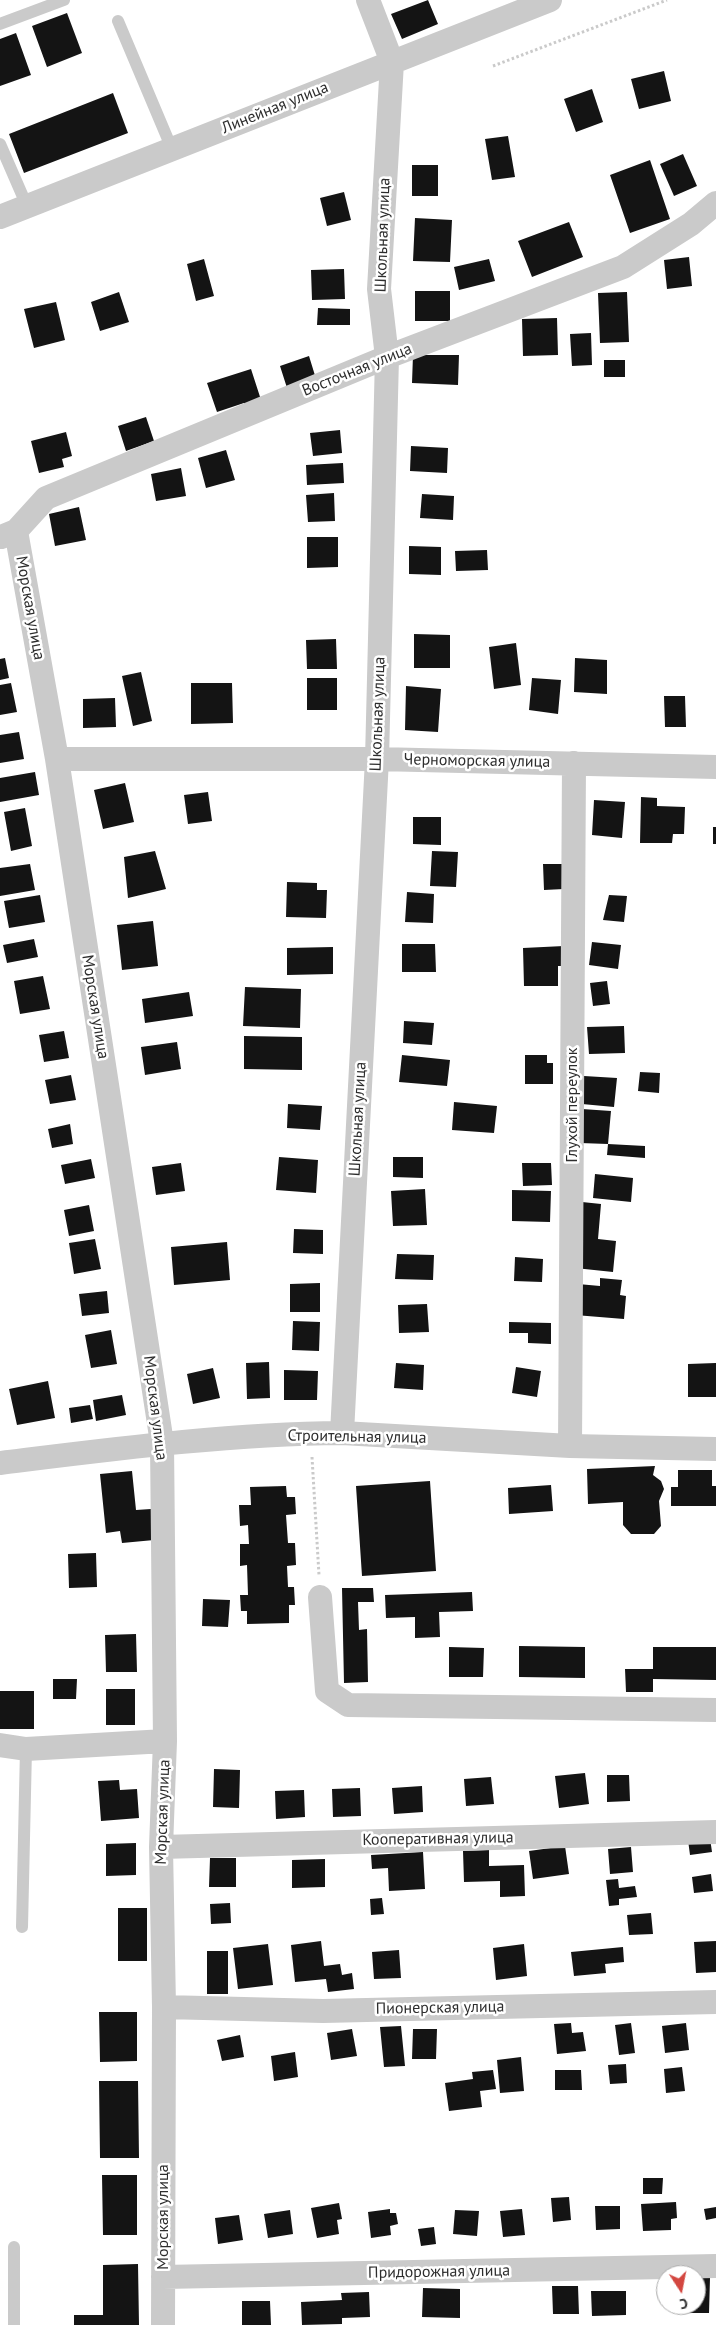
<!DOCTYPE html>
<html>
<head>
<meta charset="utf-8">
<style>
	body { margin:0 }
	#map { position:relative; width:716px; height:2325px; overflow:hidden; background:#fff; font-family:"PT Sans",sans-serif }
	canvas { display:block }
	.north { position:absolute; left:656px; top:2265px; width:50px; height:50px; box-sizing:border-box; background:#fff; border:1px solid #ababab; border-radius:50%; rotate:169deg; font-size:14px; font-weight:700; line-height:20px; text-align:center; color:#2d2d2d }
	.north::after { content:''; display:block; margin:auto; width:18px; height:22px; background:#d34740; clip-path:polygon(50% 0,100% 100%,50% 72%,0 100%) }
</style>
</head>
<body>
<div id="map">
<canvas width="716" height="2325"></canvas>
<div class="north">С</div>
</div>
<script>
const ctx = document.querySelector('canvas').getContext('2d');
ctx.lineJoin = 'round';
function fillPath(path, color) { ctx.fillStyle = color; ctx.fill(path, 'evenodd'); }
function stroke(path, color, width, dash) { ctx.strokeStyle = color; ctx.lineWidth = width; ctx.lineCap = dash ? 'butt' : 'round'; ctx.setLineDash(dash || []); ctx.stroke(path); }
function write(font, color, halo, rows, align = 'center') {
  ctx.font = font + ' "PT Sans",sans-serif'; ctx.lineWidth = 5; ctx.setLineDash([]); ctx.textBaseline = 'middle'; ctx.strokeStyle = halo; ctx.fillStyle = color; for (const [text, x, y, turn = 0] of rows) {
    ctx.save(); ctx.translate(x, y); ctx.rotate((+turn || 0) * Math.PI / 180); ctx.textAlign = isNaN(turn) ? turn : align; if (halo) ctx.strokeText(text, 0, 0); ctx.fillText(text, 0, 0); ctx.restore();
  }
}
fillPath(new Path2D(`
	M428 0 438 24 402 39 391 14Z
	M67 13 82 53 47 67 32 26Z
	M16 33 31 75 0 86V39Z
	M664 71 671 101 639 109 631 79Z
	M592 89 603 122 576 132 564 99Z
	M113 93 128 133 24 173 9 134Z
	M508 136 515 177 492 180 485 139Z
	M683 154 697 186 674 196 660 164Z
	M650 160 670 219 630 233 610 175Z
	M412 165H438V196H412Z
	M344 192 351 220 327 226 320 198Z
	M415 218 452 220 450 262 413 261Z
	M569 222 583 257 532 277 518 241Z
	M689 257 692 286 667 289 664 260Z
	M204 259 214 296 196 301 187 264Z
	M489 259 495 281 459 290 454 267Z
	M344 269 345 299 312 300 311 270Z
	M415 291H450V321H415Z
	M119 292 129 322 100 331 91 302Z
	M627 292 629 342 600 343 598 293Z
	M56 302 65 340 34 348 24 309Z
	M318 308 350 309V325H317Z
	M557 318 558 355 523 356 522 319Z
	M591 333 592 365 572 366 570 334Z
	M413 355H459L458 385 412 383Z
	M309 356 317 382 288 391 280 366Z
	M604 360H625V377H604Z
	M251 369 262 403 246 408 244 403 217 412 207 383Z
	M146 417 154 441 126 451 118 426Z
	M340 430 342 453 313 456 310 433Z
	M66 432 72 456 62 459 64 467 39 473 31 441Z
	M411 446 448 448 447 473 410 471Z
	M226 450 235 480 206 488 198 458Z
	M343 463 344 483 307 485 306 465Z
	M181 468 186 496 156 501 151 474Z
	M334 493 335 521 308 522 306 495Z
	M422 494 454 496 453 520 420 518Z
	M79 507 86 540 55 546 49 514Z
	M307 537H338V567L307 568Z
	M409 546 441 547V575L409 574Z
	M487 550 488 570 456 571 455 551Z
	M414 634 450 635V668H414Z
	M336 639 337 669H307L306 640Z
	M516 643 521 685 494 689 489 647Z
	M5 658 9 678 0 680V659Z
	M575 658 607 660V694L574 692Z
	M141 672 152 721 133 726 122 676Z
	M307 678H337V710H307Z
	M532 678 561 680 558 714 529 710Z
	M11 683 17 712 0 715V685Z
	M191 683H232L233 723 191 724Z
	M406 686 441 689 438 732 405 730Z
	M664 696H685L686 727H665Z
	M115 698 116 727 83 728V699Z
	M19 732 24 759 0 763V735Z
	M35 772 39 795 0 802V778Z
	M125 783 134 822 103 829 94 790Z
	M208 792 212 821 188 824 184 795Z
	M641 797 657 798V806L685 807 684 834H673L672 843H640Z
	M594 800 625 802 622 838 592 835Z
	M25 808 32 846 11 851 4 812Z
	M413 817H441V845L413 844Z
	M713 827H716V844H713Z
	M155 851 166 889 128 898 124 857Z
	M432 851 458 852 456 887 430 886Z
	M30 864 35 890 0 896V868Z
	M543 864H564V889L544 890Z
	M287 882 317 883V890H327L326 918 286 917Z
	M407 892 434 894 433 923 405 922Z
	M40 895 45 922 9 928 4 901Z
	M609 895 627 896 624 922 603 920Z
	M153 921 158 966 122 970 117 925Z
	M34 939 38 957 7 963 3 945Z
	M592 942 621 945 618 969 589 965Z
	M402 944H435L436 972H402Z
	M564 946V966H558V986H524L523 948Z
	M333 947V974L287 975V948Z
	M43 976 50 1009 20 1014 14 981Z
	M607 981 610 1004 593 1006 590 983Z
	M245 987 301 989 300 1028 243 1026Z
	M189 992 193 1016 145 1023 142 999Z
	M404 1021 434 1023 432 1045 403 1043Z
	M624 1026 625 1053 589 1054 587 1027Z
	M64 1031 69 1058 44 1062 39 1035Z
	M244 1036 302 1037V1070L244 1069Z
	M177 1042 181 1069 145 1075 141 1047Z
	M402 1055 450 1060 447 1086 399 1082Z
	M525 1055H547V1063H553V1084H525Z
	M640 1072 660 1073 659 1093 638 1091Z
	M71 1075 76 1100 50 1104 45 1080Z
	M584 1076 617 1078 614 1107 582 1104Z
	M454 1102 497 1106 494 1133 452 1130Z
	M288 1104 322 1106 320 1130 287 1128Z
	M582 1109 611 1111 608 1144 580 1143Z
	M70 1124 73 1144 52 1148 48 1129Z
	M608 1144 645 1146V1158L607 1155Z
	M279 1157 318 1160 316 1193 276 1190Z
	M393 1157H423V1178L393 1177Z
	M91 1159 95 1178 65 1184 61 1165Z
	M181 1163 185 1191 156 1195 152 1167Z
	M522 1163H551L552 1185 523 1186Z
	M595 1174 633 1178 631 1202 593 1198Z
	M425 1189 427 1225 393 1226 391 1191Z
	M512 1190 551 1191 550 1222 512 1221Z
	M582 1202 601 1204 598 1239 616 1241 613 1272 575 1268Z
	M89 1205 94 1231 69 1236 64 1210Z
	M294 1229 323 1230V1254L293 1253Z
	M95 1239 101 1269 74 1274 69 1243Z
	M227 1242 230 1280 174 1285 171 1247Z
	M397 1254 434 1255 433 1280 395 1279Z
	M515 1257 543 1259 542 1282 514 1281Z
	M600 1278 622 1280 620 1295 626 1296 624 1319 575 1315 578 1284 600 1286Z
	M320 1283V1312H290V1284Z
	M107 1291 109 1313 82 1316 79 1294Z
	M427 1304 429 1332 399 1333 398 1305Z
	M293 1321 320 1322 319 1351 292 1350Z
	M509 1322 551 1323V1344L528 1343V1333H509Z
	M111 1330 117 1364 91 1368 85 1335Z
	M269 1362 270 1398 247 1399 246 1363Z
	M396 1363 424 1365 423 1390 394 1388Z
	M716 1363V1397H688V1364Z
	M516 1367 541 1371 537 1397 512 1393Z
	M213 1368 220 1398 193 1404 187 1374Z
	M284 1370 318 1371 317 1400H284Z
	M48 1381 55 1418 17 1425 9 1389Z
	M122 1395 126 1415 96 1421 93 1400Z
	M90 1405 93 1419 71 1423 69 1408Z
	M655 1466 653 1475 661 1481 664 1489 659 1501 661 1526 654 1534H631L623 1525V1502L588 1504 587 1469Z
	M678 1470H712V1486H716V1506H671V1487H678Z
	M132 1471 136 1510 151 1509 154 1540 122 1543 120 1531 106 1533 100 1474Z
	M430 1481 436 1571 362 1576 356 1486Z
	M551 1485 553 1511 509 1514 508 1488Z
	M286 1486 287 1497H295L296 1514 286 1515 288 1543H295L296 1565 287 1566 288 1587H294L295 1605H289V1623L247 1624V1611H241L240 1595H248L247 1565 240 1566V1544H249L248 1525 240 1526 239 1505H251L250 1487Z
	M96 1553 97 1587 69 1588 68 1554Z
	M342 1588H373L374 1602H358L359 1630 367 1629 368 1682 344 1683Z
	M472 1592 473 1611 439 1612 440 1637 415 1638V1617L386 1618 385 1595Z
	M203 1599 230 1600 228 1627 202 1626Z
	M136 1634 137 1672H106L105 1635Z
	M519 1646 585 1647V1678L519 1677Z
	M449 1647 484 1648 483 1677H449Z
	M653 1647H716V1680L653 1679V1692H626L625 1669H653Z
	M53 1679H77L76 1699H53Z
	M106 1689H135V1725H106Z
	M0 1691H34V1729H0Z
	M214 1769 240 1770 239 1808 213 1807Z
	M585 1773 589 1804 559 1808 555 1776Z
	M607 1775H629L630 1801 607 1802Z
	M491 1777 494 1804 466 1806 464 1779Z
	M119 1780 120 1790 137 1789 139 1818 101 1821 98 1781Z
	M422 1786 423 1812 394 1814 392 1788Z
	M360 1788 361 1816 333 1817 332 1789Z
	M304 1790 305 1817 276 1819 275 1791Z
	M710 1838 712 1852 690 1855 688 1840Z
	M136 1843V1875L106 1876V1844Z
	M565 1846 569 1874 533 1879 529 1851Z
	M631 1847 633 1872 610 1874 608 1849Z
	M489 1850V1866L524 1865 525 1896 500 1897V1881L464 1882 463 1851Z
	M423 1852 425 1889 389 1891 388 1868 372 1869 371 1855Z
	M210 1858H236V1887H209Z
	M325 1859V1887L292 1888V1860Z
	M711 1874 713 1891 694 1893 692 1877Z
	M618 1879 619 1888 635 1886 637 1897 619 1899V1905L609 1906 606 1880Z
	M382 1898 384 1914 371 1915 370 1899Z
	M230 1903 231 1923 211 1924 210 1904Z
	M118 1908H147V1961H118Z
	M651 1913 653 1934 629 1935 627 1915Z
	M321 1941 324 1966 340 1964 342 1975 352 1973 354 1989 328 1992 326 1979 295 1982 291 1945Z
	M716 1941V1972L696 1973 694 1942Z
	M268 1944 273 1985 238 1989 233 1948Z
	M524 1944 527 1976 496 1980 493 1948Z
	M623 1947 624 1962 605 1964 606 1973 574 1976 571 1952Z
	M399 1950 401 1978 374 1979 372 1952Z
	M207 1951H228V1994H207Z
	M99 2012H137V2061L100 2062Z
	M571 2023 572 2033 583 2032 586 2051 557 2054 554 2024Z
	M631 2023 635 2053 619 2055 615 2025Z
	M686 2023 689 2050 665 2053 662 2026Z
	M401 2026 405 2066 384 2067 380 2027Z
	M352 2029 357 2056 331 2060 327 2033Z
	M413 2029H437L436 2059H412Z
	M240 2035 244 2057 222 2061 217 2040Z
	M295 2052 298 2077 274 2081 271 2056Z
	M521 2057 524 2091 500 2093 497 2060Z
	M626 2064 627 2083 610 2084 608 2065Z
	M682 2067 685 2091 666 2093 664 2069Z
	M493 2070 496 2089 480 2091 482 2107 449 2111 445 2083 473 2079 472 2072Z
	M555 2070H581L582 2090H555Z
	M99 2081H138L139 2158H100Z
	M102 2175H137V2235H103Z
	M643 2178H663L662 2194H643Z
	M569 2197 571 2220 553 2222 551 2198Z
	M676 2202 677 2218 671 2219V2230L643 2231 641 2204Z
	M339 2203 342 2219 337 2220 339 2234 317 2238 311 2208Z
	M595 2206H620V2229L596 2230Z
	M716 2207V2218L706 2220 704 2209Z
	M390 2209V2213H396L398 2224 390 2226 391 2235 371 2238 368 2212Z
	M522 2209 525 2235 503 2237 500 2211Z
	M290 2210 293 2234 268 2238 264 2214Z
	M455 2210 479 2211 477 2236 453 2234Z
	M239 2215 243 2240 218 2244 215 2218Z
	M434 2227 436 2244 421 2246 418 2229Z
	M138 2264 139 2325H74V2315H103V2265Z
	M696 2278H710L709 2313H684V2305H696Z
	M552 2286H578L579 2314H553Z
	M423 2288 460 2289V2318L422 2317Z
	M591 2291H626V2315L592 2316Z
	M369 2292 370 2317 342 2318V2324L302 2325 301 2302 342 2300 341 2293Z
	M242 2301H270L271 2325H242Z`), '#141414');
stroke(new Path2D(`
	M493 66 667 0
	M312 1457 319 1575`), '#cacaca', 3, [2.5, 2.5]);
stroke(new Path2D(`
	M118 21 172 149
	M0 24 64 0
	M0 144 27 206
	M22 1927 26 1749
	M14 2247V2325`), '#cacaca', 12);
stroke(new Path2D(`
	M0 217 550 0
	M16 531 57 759 162 1443 165 1741 161 1847 164 2007 163 2325
	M1 537 16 531 46 498 387 357 623 267 691 224 716 203
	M57 759H377L716 767
	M342 1433 377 759 387 357 379 289 392 62 368 0
	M570 1446 574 763
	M0 1463C114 1449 227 1434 342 1433L570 1446 716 1449
	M320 1597 327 1691 348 1705 716 1710
	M0 1745 26 1749 165 1741
	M161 1847 716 1832
	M164 2007 323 2011 716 2002
	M163 2277 716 2266`), '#cacaca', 24);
write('16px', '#2d2d2d', '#fff', [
	["Линейная улица",275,108,-22],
	["Школьная улица",383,235,-88],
	["Восточная улица",357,370,-22],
	["Морская улица",30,608,80],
	["Школьная улица",378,714,-88],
	["Черноморская улица",477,761,1],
	["Морская улица",95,1007,81],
	["Глухой переулок",572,1105,-90],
	["Школьная улица",358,1119,-87],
	["Морская улица",155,1408,83],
	["Строительная улица",357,1437,1],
	["Морская улица",163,1812,-88],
	["Кооперативная улица",438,1839,-1],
	["Пионерская улица",440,2008,-1],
	["Морская улица",163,2217,-90],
	["Придорожная улица",439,2272,-1]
]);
</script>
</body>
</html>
